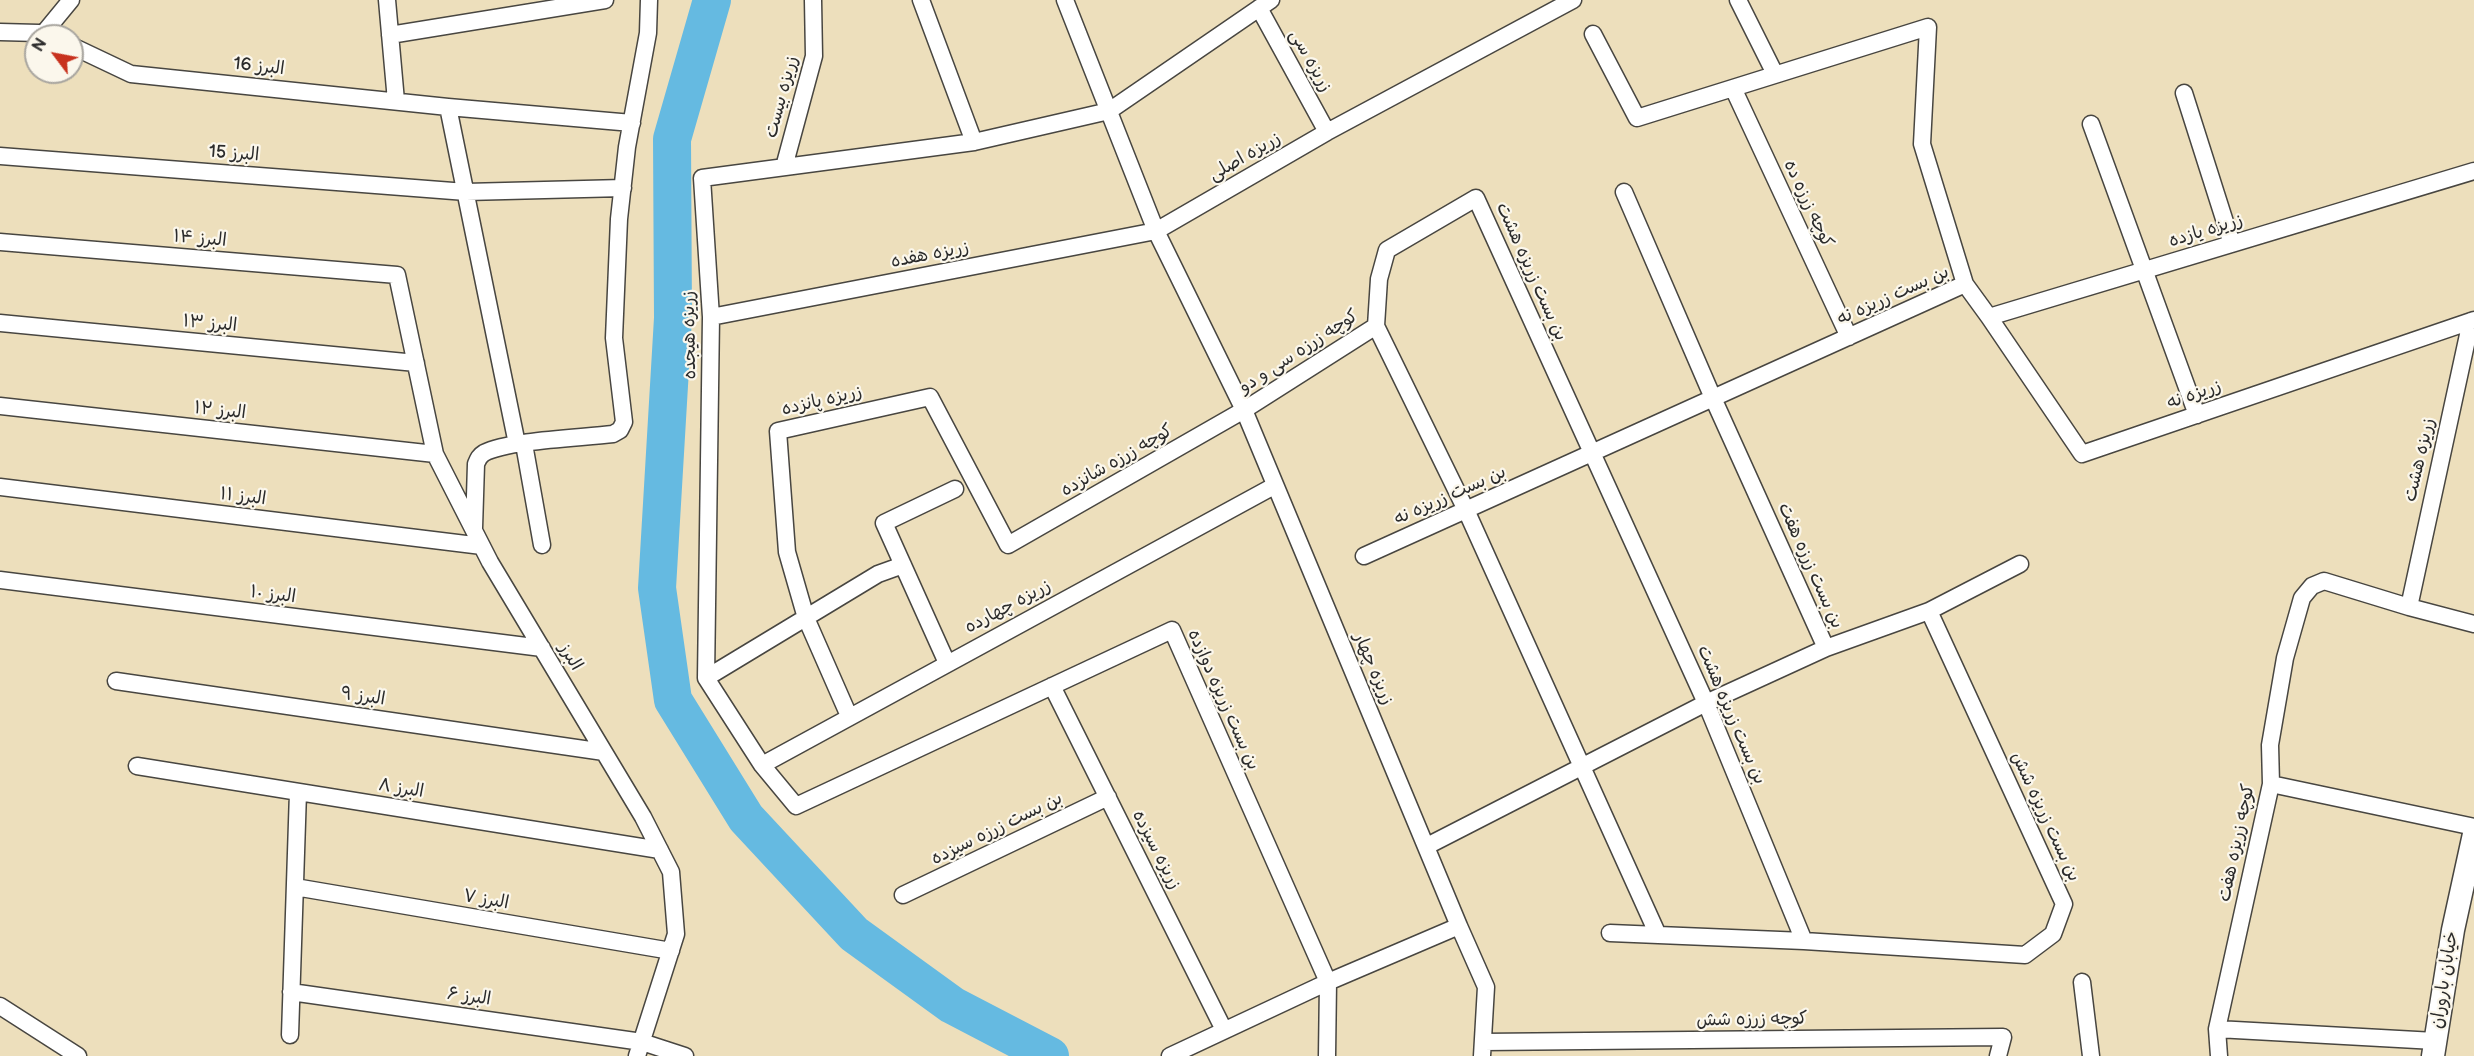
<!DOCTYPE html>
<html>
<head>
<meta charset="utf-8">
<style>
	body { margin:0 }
	#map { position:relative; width:2474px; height:1056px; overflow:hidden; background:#eddfbc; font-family:"Balsamiq Sans",sans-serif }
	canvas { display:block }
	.north { position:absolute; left:24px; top:24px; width:60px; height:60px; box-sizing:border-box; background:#fbf7ec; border:2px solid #a8a59f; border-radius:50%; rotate:302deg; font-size:16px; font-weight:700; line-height:24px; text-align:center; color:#2b2b2b }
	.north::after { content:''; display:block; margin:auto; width:21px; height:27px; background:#c8321e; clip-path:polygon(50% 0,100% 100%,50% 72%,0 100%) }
</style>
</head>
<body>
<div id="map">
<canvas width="2474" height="1056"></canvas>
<div class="north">N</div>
</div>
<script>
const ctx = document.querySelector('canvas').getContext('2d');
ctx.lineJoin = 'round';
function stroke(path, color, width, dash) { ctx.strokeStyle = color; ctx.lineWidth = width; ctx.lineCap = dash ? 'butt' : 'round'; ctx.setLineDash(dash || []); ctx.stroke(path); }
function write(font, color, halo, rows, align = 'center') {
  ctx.font = font + ' "Balsamiq Sans","Playpen Sans Arabic",sans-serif'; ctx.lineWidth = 4.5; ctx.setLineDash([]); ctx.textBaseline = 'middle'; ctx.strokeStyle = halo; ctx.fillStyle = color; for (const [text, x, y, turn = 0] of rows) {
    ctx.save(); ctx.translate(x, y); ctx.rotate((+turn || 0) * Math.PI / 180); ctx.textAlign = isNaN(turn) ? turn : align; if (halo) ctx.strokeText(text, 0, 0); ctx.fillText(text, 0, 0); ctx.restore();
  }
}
stroke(new Path2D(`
	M712 0 672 139 673 318 657 588 673 700 746 818 854 934 952 1005 1050 1056`), '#65bae1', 38);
const street = new Path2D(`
	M387 0 396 101
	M921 0 974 142
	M1065 0 1156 231 1327 132 1573 0
	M1738 0 1775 74
	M1259 8 1327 132
	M0 32 39 33 47 36
	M43 34 71 0
	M390 35 605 0
	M72 46 131 74 448 107 632 123
	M1733 88 1849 337
	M2184 93 2232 244
	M448 107 517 444
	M2091 124 2197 415
	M0 156 466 192 623 188
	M784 167 814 56 813 0
	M0 242 397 275 435 454 490 562 643 817 671 872 676 934 637 1056
	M1965 284 1989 317 2474 171
	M711 317 1156 231 1244 410 1459 926 1328 982 1327 1056
	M1989 317 2082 454 2474 320
	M0 323 416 363
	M0 406 435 454
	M524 444 542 545
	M0 487 482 546
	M474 528 476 464C478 459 479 456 484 453 510 440 581 438 613 434L620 430 624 422 614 338 619 219 627 147 648 33 649 0
	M1364 556 1965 284 1922 144 1928 27 1637 118 1593 34
	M903 565 878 574 706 678 711 317 702 178 974 142 1109 111 1271 0
	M0 580 542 648
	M2409 607 2471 321
	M1826 648 1929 611
	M947 663 884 523 955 489
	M706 678 762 765 796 806 1172 630 1328 982 1170 1056
	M116 681 604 752
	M1052 686 1224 1030
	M849 716 806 618 787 552 778 431 930 397 1008 545 1244 410 1376 326
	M762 765 1274 486
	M137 766 660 850
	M2271 784 2474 827
	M1427 846 1706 703 1826 648 1713 398 1624 192
	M295 887 671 951
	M903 895 1108 797
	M1459 926 1486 987 1482 1056
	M1610 933 1804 941 1706 703 1476 198 1387 250 1379 279 1376 326 1466 510 1658 935
	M1804 941 2025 955 2053 934 2064 904 1929 611 2020 564
	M2082 982 2091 1056
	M291 992 642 1042 685 1056
	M0 1006 78 1056
	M2217 1029 2219 1056
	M290 1035 298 792
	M2435 1041 2217 1029 2271 784 2270 745 2285 658 2302 598 2312 586 2324 581 2409 607 2474 624
	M1483 1042 2003 1037 1998 1056`);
const secondary = new Path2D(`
	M2433 1056 2453 930 2474 834`);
stroke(street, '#484641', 19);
stroke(secondary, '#484641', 25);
stroke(street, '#fff', 16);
stroke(secondary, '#fff', 22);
write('18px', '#2b2b2b', '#fbf7ec', [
	["زریزه سی",1310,61,61],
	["البرز 16",259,67,6],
	["زریزه بیست",782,97,-75],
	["البرز 15",234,154,4],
	["زریزه اصلی",1245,157,-30],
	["کوچه زرزه ده",1808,204,65],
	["زریزه یازده",2206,231,-17],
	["البرز ۱۴",200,239,5],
	["زریزه هفده",930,255,-11],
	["بن بست زریزه هشت",1531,272,66],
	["بن بست زریزه نه",1893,296,-24],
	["البرز ۱۳",210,324,5],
	["زریزه هیجده",690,335,-91],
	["کوچه زرزه سی و دو",1299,352,-33],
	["زریزه نه",2194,395,-19],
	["زریزه پانزده",822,401,-13],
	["البرز ۱۲",220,411,6],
	["زریزه هشت",2420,460,-77],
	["کوچه زرزه شانزده",1117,461,-30],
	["بن بست زریزه نه",1450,496,-24],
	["البرز ۱۱",243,497,7],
	["بن بست زرزه هفت",1810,566,66],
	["البرز ۱۰",273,595,7],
	["زریزه چهارده",1008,607,-28],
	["البرز",570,657,59],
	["زریزه چهار",1373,669,67],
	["البرز ۹",363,697,8],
	["بن بست زریزه دوازده",1223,700,66],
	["بن بست زریزه هشت",1731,715,67],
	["البرز ۸",401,789,9],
	["بن بست زریزه شش",2045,817,65],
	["بن بست زرزه سیزده",997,829,-26],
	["کوچه زریزه هفت",2237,843,-78],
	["زریزه سیزده",1156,850,63],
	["البرز ۷",486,900,10],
	["خیابان باروران",2445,980,-81],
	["البرز ۶",469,997,8],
	["کوچه زرزه شش",1752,1020,-1]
]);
</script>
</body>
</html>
